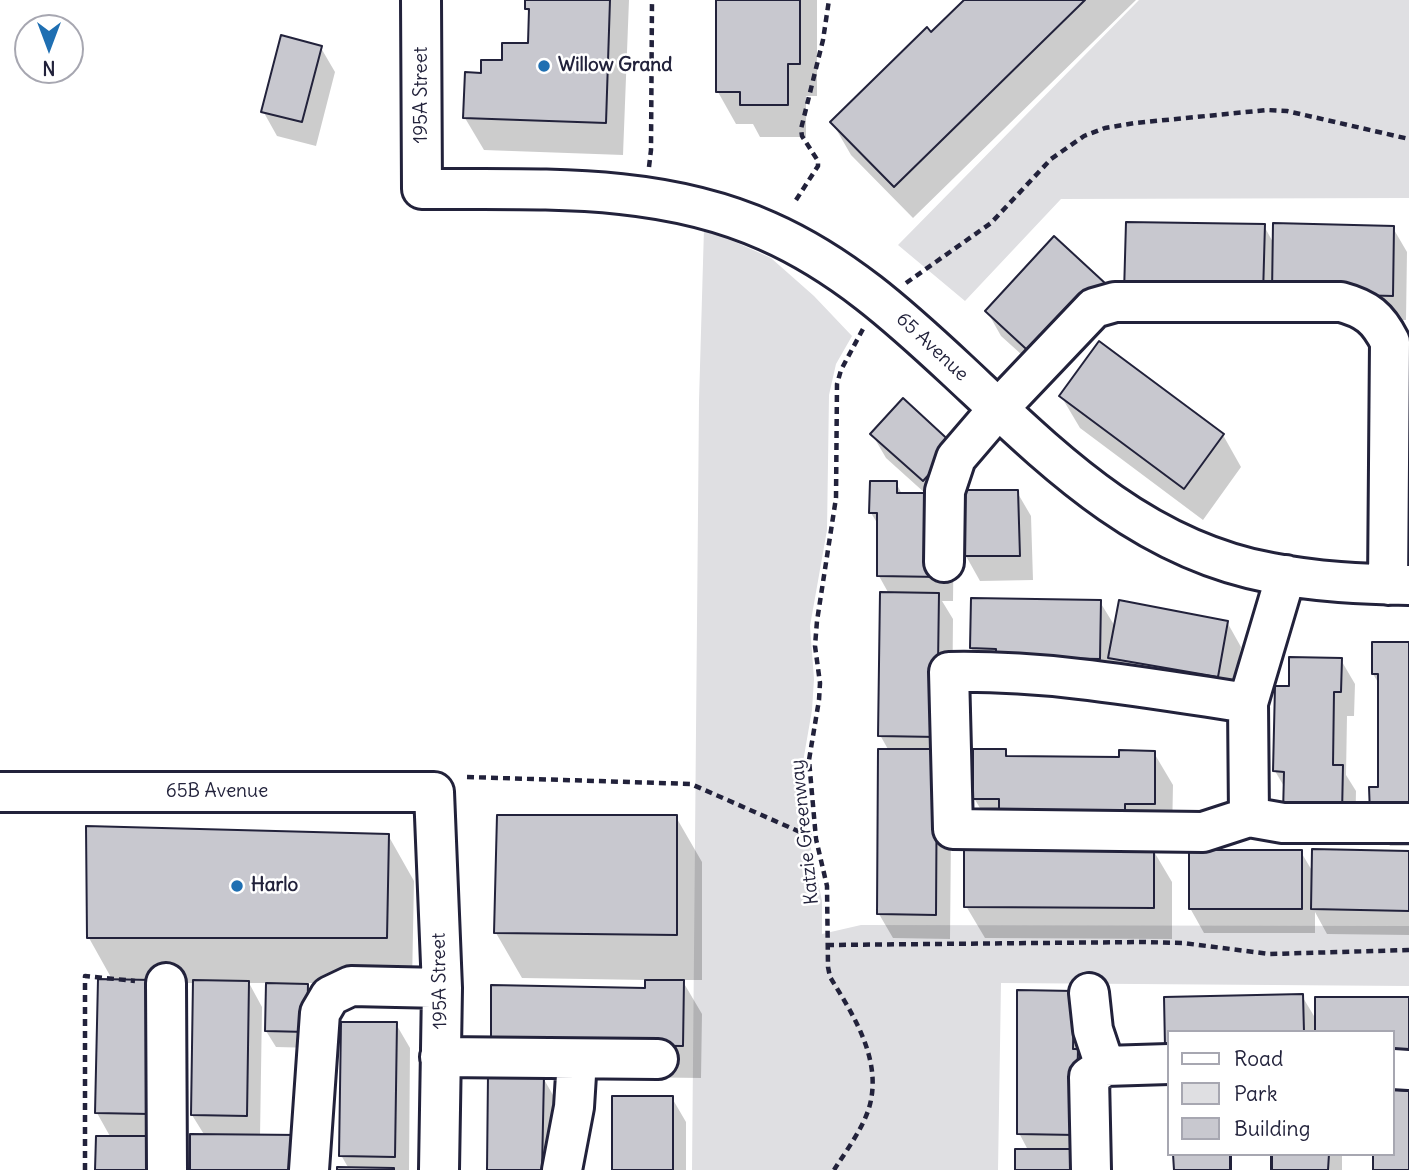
<!DOCTYPE html>
<html>
<head>
<meta charset="utf-8">
<style>
	body { margin:0 }
	#map { position:relative; width:1409px; height:1170px; overflow:hidden; background:#fff; font-family:Delius,sans-serif }
	canvas { display:block }
	.legend { position:absolute; left:1167px; top:1030px; width:228px; height:126px; box-sizing:border-box; background:#fff; border:2px solid #a7a7b1; margin:0; padding:9px 12px; list-style:none; font-size:21px; color:#22223b }
	.legend li { display:flex; align-items:center; gap:14px; height:35px }
	.legend b { width:35px; border:2px solid #a7a7b1 }
	.north { position:absolute; left:14px; top:14px; width:70px; height:70px; box-sizing:border-box; background:#fff; border:2px solid #a7a7b1; border-radius:50%; rotate:180deg; font-size:19px; font-weight:700; line-height:28px; text-align:center; color:#22223b }
	.north::after { content:''; display:block; margin:auto; width:24px; height:32px; background:#1f6fb2; clip-path:polygon(50% 0,100% 100%,50% 72%,0 100%) }
</style>
</head>
<body>
<div id="map">
<canvas width="1409" height="1170"></canvas>
<ul class="legend">
<li><b style="height:9px;background:#fff"></b>Road</li>
<li><b style="height:19px;background:#dfdfe2"></b>Park</li>
<li><b style="height:19px;background:#c8c8cf"></b>Building</li>
</ul>
<div class="north">N</div>
</div>
<script>
const ctx = document.querySelector('canvas').getContext('2d');
ctx.lineJoin = 'round';
function fillPath(path, color) { ctx.fillStyle = color; ctx.fill(path, 'evenodd'); }
function stroke(path, color, width, dash) { ctx.strokeStyle = color; ctx.lineWidth = width; ctx.lineCap = dash ? 'butt' : 'round'; ctx.setLineDash(dash || []); ctx.stroke(path); }
function write(font, color, halo, rows, align = 'center') {
  ctx.font = font + ' Delius,sans-serif'; ctx.lineWidth = 5; ctx.setLineDash([]); ctx.textBaseline = 'middle'; ctx.strokeStyle = halo; ctx.fillStyle = color; for (const [text, x, y, turn = 0] of rows) {
    ctx.save(); ctx.translate(x, y); ctx.rotate((+turn || 0) * Math.PI / 180); ctx.textAlign = isNaN(turn) ? turn : align; if (halo) ctx.strokeText(text, 0, 0); ctx.fillText(text, 0, 0); ctx.restore();
  }
}
fillPath(new Path2D(`
	M1139 0H1409V198L1061 199 965 301 898 245Z
	M704 228 771 258 814 296 852 336 836 364 829 395 827 530 810 626 814 679 812 710 803 762 806 825 822 901V934L861 925 1409 926V986L1001 983 998 1170H692L699 401Z`), '#dfdfe2');
fillPath(new Path2D(`
	M527 0H629L623 155 484 150 465 118 482 75 530 45 531 16 526 8Z
	M718 0H817V96H806V137H760L753 124H736L718 92Z
	M966 0H1136L913 218 851 155 832 122Z
	M321 48 335 72 316 146 277 136 263 111Z
	M1264 226 1274 244 1393 228 1407 252 1406 320 1140 317Z
	M1119 310 1052 382 1001 336 987 311Z
	M1061 396 1223 435 1241 467 1203 520 1080 428Z
	M903 400 954 519 953 601H942L953 619 950 939 893 938 879 914 889 751 880 735 889 594 879 576V526L871 513 896 483 902 494H926L886 458 872 434Z
	M965 492H1017L1031 516 1033 580 980 581 966 556Z
	M1100 602 1116 628 1227 622 1241 647 1231 700 986 672 971 648Z
	M1409 644V846H1390L1371 814 1379 789V684L1373 674Z
	M1341 660 1355 684 1354 716H1347L1346 775 1356 791 1355 839 1285 788 1275 771 1291 687Z
	M1005 750 1009 758 1121 759 1154 753 1173 785 1172 836 1153 850 1172 882V939L985 938 966 906 993 830 974 798Z
	M676 817 702 862V980H682L702 1014 701 1078 542 1076 557 1102 555 1170H488L490 1076 647 989V980L522 978 496 933Z
	M388 835 414 881 412 983H306L317 1002 315 1048 276 1047 266 1031 268 983H249L262 1007 260 1137 191 1170 205 1136 192 1115 194 983H152L163 1138 97 1170 111 1138 97 1113 113 981 89 938Z
	M1301 852 1314 874 1409 852V935L1327 934 1315 912V933H1204L1190 908Z
	M1073 993 1087 1018 1090 1159 1016 1170 1028 1150 1019 1133Z
	M1302 996 1317 1021 1409 999 1393 1032H1169V1052L1165 998Z
	M396 1024 410 1048 409 1170H339L349 1169 341 1155Z
	M672 1098 686 1122V1170H614Z
	M1272 1154H1342V1170H1272Z`), '#0003');
const building = new Path2D(`
	M525 0H610L606 123 463 118 465 72 481 73V60H502V43H528L529 9H525Z
	M716 0H800V64H788V105H740V92H716Z
	M964 0H1085L894 187 830 122 927 27 931 32Z
	M281 35 322 46 302 122 261 112Z
	M1126 222 1265 224 1263 295 1124 293Z
	M1273 223 1394 226 1393 296 1272 293Z
	M1054 236 1106 284 1037 359 985 311Z
	M1099 341 1224 434 1184 489 1059 396Z
	M903 398 955 446 923 481 870 434Z
	M870 481H897V493H941L940 577 877 576V513H869Z
	M964 490H1018L1020 556H964Z
	M880 592 939 593 937 737 878 736Z
	M971 598 1101 600 1100 659 996 657V649L970 648Z
	M1119 600 1228 621 1218 677 1108 658Z
	M1372 642H1409V814H1370L1369 787H1378V674H1372Z
	M1289 657 1342 658 1341 692H1334L1333 765H1343L1342 815 1283 814 1284 772 1273 771 1275 686H1289Z
	M878 749H937L936 915 877 914Z
	M973 749H1006V756L1119 757V750L1155 751V804H1125V816L999 815V799H973Z
	M497 815H677V935L494 933Z
	M86 826 389 834 387 938H87Z
	M964 848H1154V908L964 907Z
	M1312 849 1409 851V911L1311 909Z
	M1189 850H1302V909H1189Z
	M98 979 152 980 150 1114 95 1113Z
	M193 980 249 981 247 1116 191 1115Z
	M645 980H684L683 1046 491 1044V985L645 988Z
	M266 983 308 984 307 1032 265 1031Z
	M1017 990 1074 991 1073 1049H1078L1076 1135 1017 1134Z
	M1303 994 1304 1032H1169V1047H1165L1164 997Z
	M1315 997H1409V1054L1393 1053V1032H1315Z
	M341 1022H397L395 1157 339 1156Z
	M488 1074 544 1075 542 1170H487Z
	M1393 1084 1394 1090 1409 1091V1170H1373V1154H1393Z
	M612 1096H673V1170H612Z
	M190 1134 300 1135 299 1170H190Z
	M96 1136H152L151 1170H95Z
	M1015 1149H1074V1170H1015Z
	M1173 1154H1236V1170H1174Z
	M1270 1154H1329L1328 1170H1270Z
	M337 1167 394 1168V1170H337Z`);
fillPath(building, '#c8c8cf');
stroke(building, '#22223b', 2);
const minor = new Path2D(`
	M421 0 422 189C539 190 658 182 767 231 842 264 899 316 958 371 1051 458 1140 549 1271 573 1317 582 1362 584 1409 585
	M944 562 945 491 956 458 998 409 1094 308 1115 302H1341C1367 309 1378 318 1390 342L1388 585
	M1286 575 1248 703 1249 817 1283 823H1409
	M1248 703C1148 688 1049 670 949 672L953 829 1203 832 1249 817
	M0 792H434L442 988 439 1170
	M166 983 167 1170
	M1089 993 1093 1030 1105 1066
	M440 1057 658 1059
	M1393 1069 1409 1070
	M309 1170 320 1013 330 996 351 986 442 988
	M562 1170 574 1107 577 1059
	M1091 1170 1089 1077 1105 1066 1169 1064
	M1251 1170V1154`);
stroke(minor, '#22223b', 44);
stroke(new Path2D(`
	M649 167 651 150 652 0
	M796 200 818 166V161L802 136 801 129 823 40 829 0
	M906 283 991 223 1051 159 1084 136 1105 128 1135 123 1267 110 1287 111 1409 139
	M467 777 691 784 816 839
	M827 945 1143 942 1183 943 1270 954 1409 950
	M85 1170V976L135 981
	M834 1170C846 1151 862 1130 869 1108 883 1061 854 1016 830 977L828 967 827 886 816 839 809 760 819 700 820 683 815 646 817 621 836 498 837 384 841 370 864 327`), '#22223b', 4.5, [7, 5]);
stroke(minor, '#fff', 38);
for (const [x, y, r, color] of [
	[544,66,7,"#1f6fb2"],
	[237,886,7,"#1f6fb2"]
]) { const dot = new Path2D(); dot.arc(x, y, r, 0, 2 * Math.PI); ctx.fillStyle = color; ctx.fill(dot); stroke(dot, '#fff', 2.5); }
write('bold 19px', '#22223b', '#fff', [
	["Willow Grand",558,66],
	["Harlo",251,886]
], 'left');
write('19px', '#22223b', '#fff', [
	["195A Street",422,95,-90],
	["65 Avenue",932,347,43],
	["65B Avenue",217,792],
	["Katzie Greenway",805,832,-96],
	["195A Street",440,981,-91]
]);
</script>
</body>
</html>
